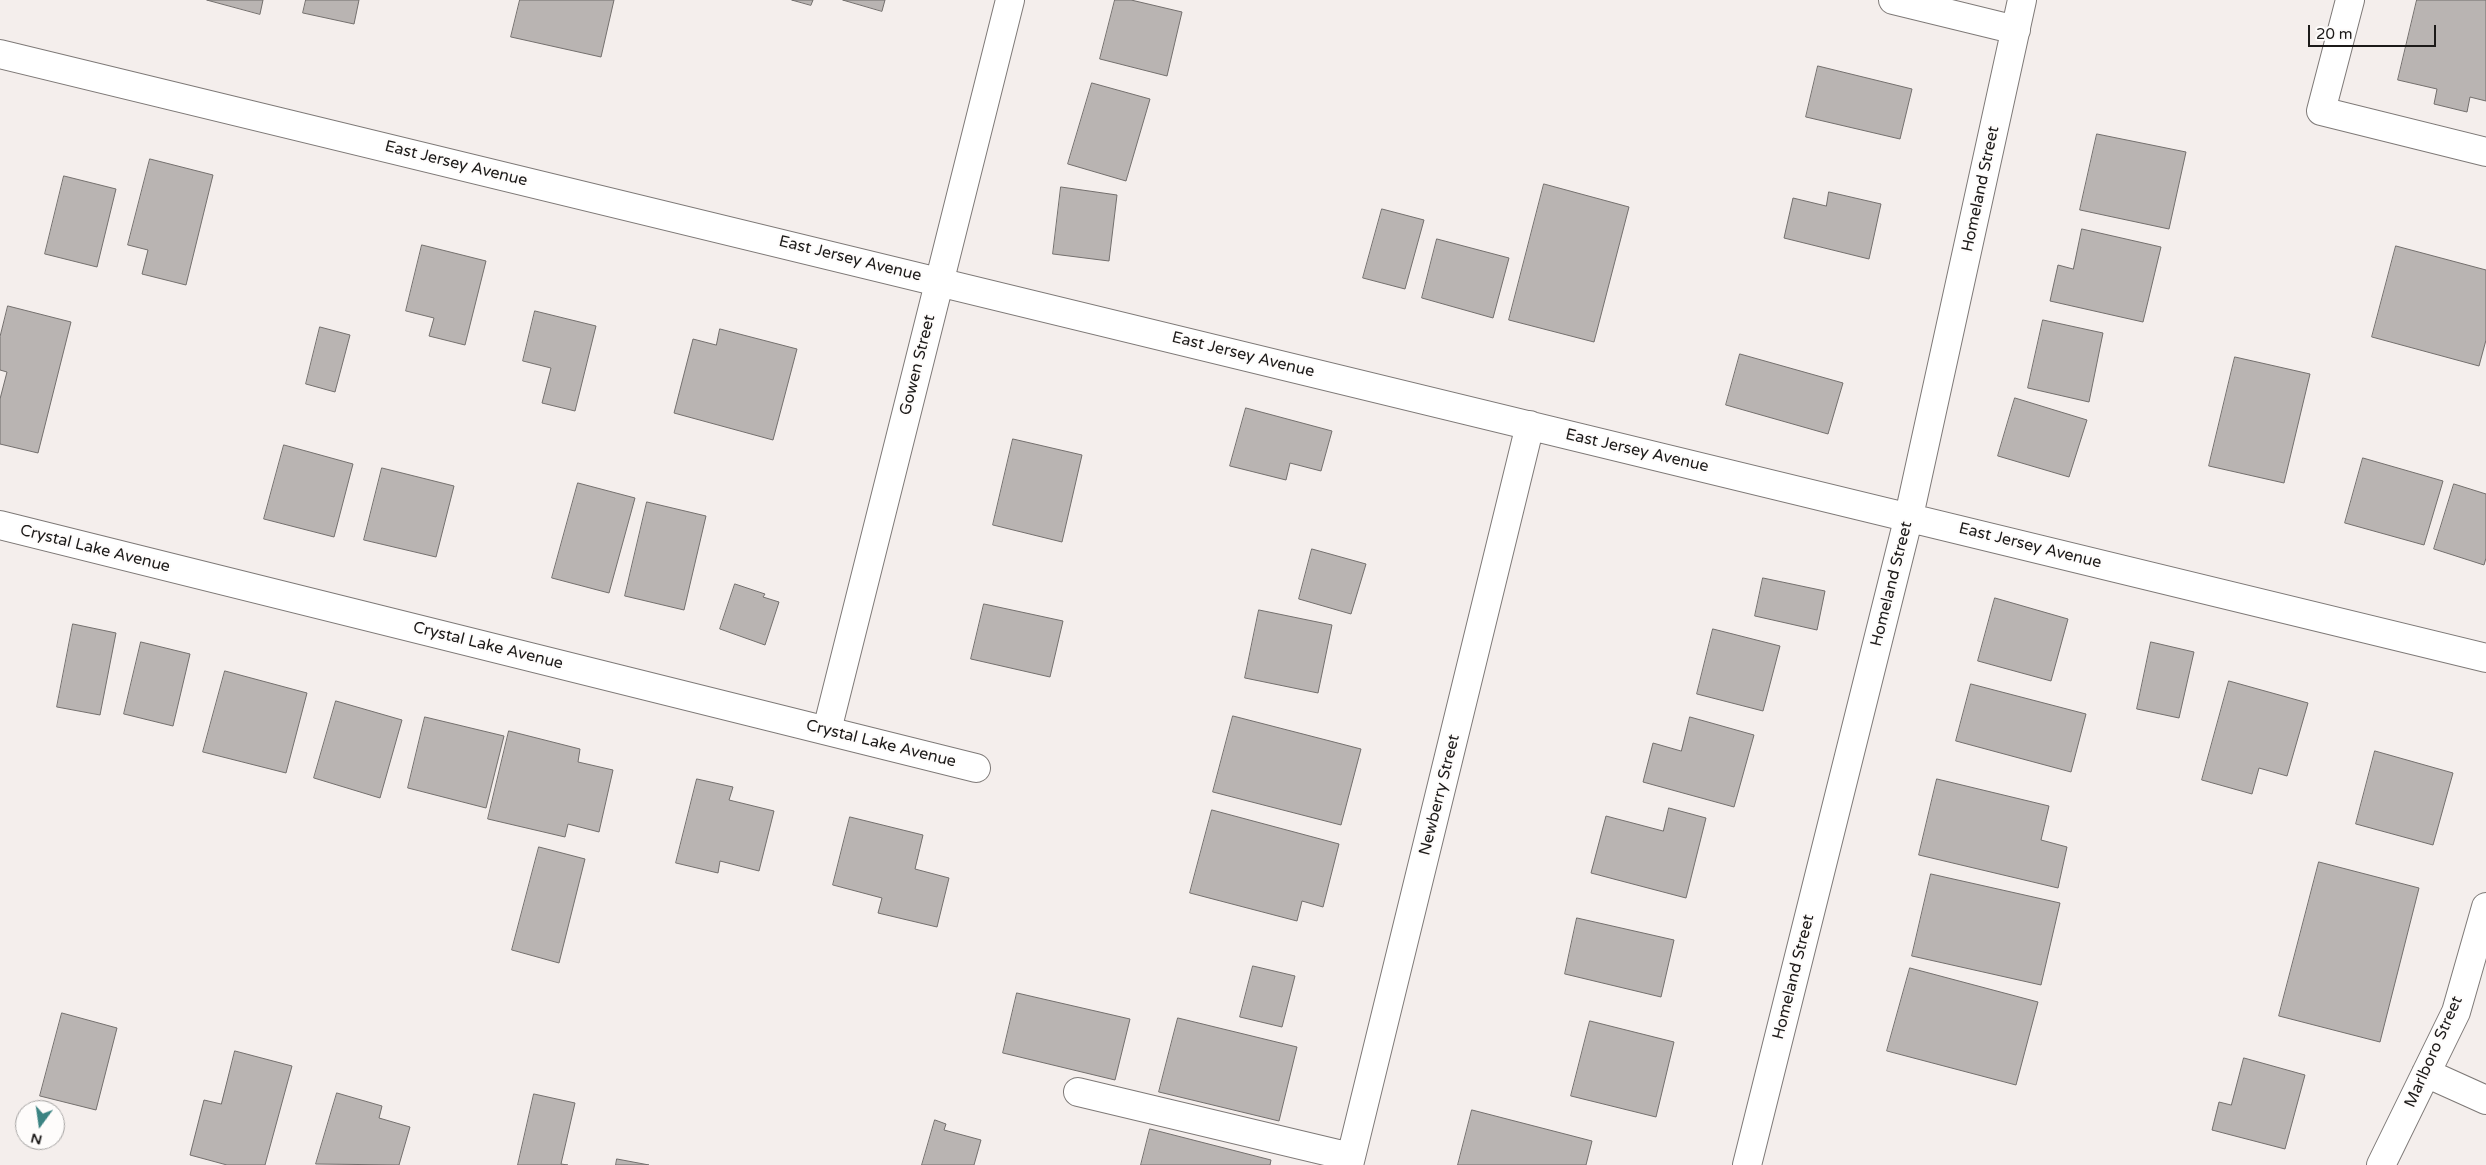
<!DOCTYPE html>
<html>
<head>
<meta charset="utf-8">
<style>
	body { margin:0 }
	#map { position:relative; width:2486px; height:1165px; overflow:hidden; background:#f4eeec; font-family:"Varela Round",sans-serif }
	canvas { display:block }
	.north { position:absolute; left:15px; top:1100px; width:50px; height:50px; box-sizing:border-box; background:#fefcfb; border:1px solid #a4a2a1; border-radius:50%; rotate:194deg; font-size:14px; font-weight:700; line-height:20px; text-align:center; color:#1c1a19 }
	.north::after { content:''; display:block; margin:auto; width:18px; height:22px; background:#3b8382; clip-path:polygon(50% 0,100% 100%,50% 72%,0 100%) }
	.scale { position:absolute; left:2308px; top:25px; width:128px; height:22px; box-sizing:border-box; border:2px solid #1c1a19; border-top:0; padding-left:6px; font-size:15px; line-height:18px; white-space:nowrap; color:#1c1a19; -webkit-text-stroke:4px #fefcfb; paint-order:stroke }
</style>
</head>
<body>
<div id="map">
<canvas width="2486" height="1165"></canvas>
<div class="north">N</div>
<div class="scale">20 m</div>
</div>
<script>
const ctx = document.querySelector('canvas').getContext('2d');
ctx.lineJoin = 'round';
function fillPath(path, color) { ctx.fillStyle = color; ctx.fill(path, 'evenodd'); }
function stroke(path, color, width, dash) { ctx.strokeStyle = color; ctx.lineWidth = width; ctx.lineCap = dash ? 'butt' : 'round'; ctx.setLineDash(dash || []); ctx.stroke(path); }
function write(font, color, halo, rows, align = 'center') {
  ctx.font = font + ' "Varela Round",sans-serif'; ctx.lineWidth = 4; ctx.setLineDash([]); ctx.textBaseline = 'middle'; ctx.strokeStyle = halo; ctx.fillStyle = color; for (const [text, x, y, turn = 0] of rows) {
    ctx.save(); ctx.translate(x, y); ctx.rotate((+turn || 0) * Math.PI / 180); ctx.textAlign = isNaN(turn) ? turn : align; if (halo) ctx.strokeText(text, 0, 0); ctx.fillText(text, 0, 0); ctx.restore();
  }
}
const building = new Path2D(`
	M207 0H263L260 14Z
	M306 0H359L354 24 303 13Z
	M520 0H614L601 57 511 37Z
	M792 0H813L811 5Z
	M843 0H885L882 11Z
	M1115 0H1131L1182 12 1167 76 1100 59Z
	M2417 0H2486V101L2470 97 2467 112 2434 104 2437 89 2398 80Z
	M1818 66 1912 89 1900 139 1806 117Z
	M1092 83 1150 99 1126 181 1068 164Z
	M2097 134 2186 152 2169 229 2080 210Z
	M150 159 213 175 186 285 142 274 148 250 128 245Z
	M64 176 116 189 97 267 45 254Z
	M1544 184 1629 207 1594 342 1509 320Z
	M1061 187 1117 195 1109 261 1053 254Z
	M1829 192 1881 204 1869 259 1784 238 1793 198 1826 206Z
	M1382 209 1424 220 1405 289 1363 278Z
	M2082 229 2161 247 2143 322 2050 301 2058 265 2073 269Z
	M1437 239 1509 258 1493 318 1422 298Z
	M422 245 486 261 465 345 429 336 434 318 406 311Z
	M2396 246 2486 270V340L2479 366 2372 337Z
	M8 306 71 322 38 453 0 444V399L7 372 0 370V337Z
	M535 311 596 326 575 411 542 403 551 368 523 361Z
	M2043 320 2103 333 2089 402 2028 388Z
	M320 327 350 335 335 392 306 384Z
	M720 329 797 349 773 440 674 413 693 339 716 345Z
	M1740 354 1843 383 1828 434 1726 405Z
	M2235 357 2310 374 2284 483 2209 466Z
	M2015 398 2087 420 2069 477 1998 456Z
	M1246 408 1332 431 1321 471 1290 463 1286 480 1230 466Z
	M1013 439 1082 455 1062 542 993 525Z
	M284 445 353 464 334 537 264 519Z
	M2363 458 2443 481 2424 545 2345 523Z
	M382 468 454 486 436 557 364 540Z
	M578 483 635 498 609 593 552 578Z
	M2454 484 2486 494V558L2484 565 2434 549Z
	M647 502 706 516 684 610 625 596Z
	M1312 549 1366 564 1351 614 1299 599Z
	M1763 578 1825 591 1817 630 1755 616Z
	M735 584 765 594 763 597 779 602 765 645 720 629Z
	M1995 598 2068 619 2051 681 1978 661Z
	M984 604 1063 621 1050 677 971 659Z
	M1259 610 1332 625 1318 693 1245 678Z
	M73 624 116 633 100 715 57 707Z
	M1713 629 1780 646 1763 711 1697 694Z
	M141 642 190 654 173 726 124 714Z
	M2151 642 2194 652 2179 718 2137 709Z
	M225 671 307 693 286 773 203 752Z
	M2229 681 2308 703 2287 776 2259 768 2252 794 2202 780Z
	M1971 684 2086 714 2071 772 1956 741Z
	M336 701 402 720 380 798 314 778Z
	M1233 716 1361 749 1341 825 1213 792Z
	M425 717 504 736 486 808 408 788Z
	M1690 717 1754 735 1734 807 1643 782 1653 743 1681 751Z
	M509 731 580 749 578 762 613 770 599 832 568 824 565 837 488 819Z
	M2375 751 2453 773 2433 845 2356 824Z
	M697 779 733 787 729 800 774 811 759 871 720 861 718 873 676 863Z
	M1937 779 2049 806 2041 840 2067 847 2058 888 1919 855Z
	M1669 808 1706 818 1686 898 1591 873 1606 816 1663 831Z
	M1212 810 1339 844 1323 907 1302 901 1297 921 1190 893Z
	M850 817 923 835 915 869 949 878 937 927 878 913 882 898 833 885Z
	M539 847 585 859 559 963 512 950Z
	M2319 862 2419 888 2380 1042 2279 1016Z
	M1931 874 2060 903 2041 985 1912 956Z
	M1577 918 1674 940 1661 997 1565 974Z
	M1253 966 1295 976 1282 1027 1240 1017Z
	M1910 968 2038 1002 2016 1085 1887 1051Z
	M1017 993 1130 1019 1115 1080 1003 1053Z
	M62 1013 117 1028 96 1110 40 1096Z
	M1178 1018 1297 1047 1279 1121 1159 1092Z
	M1590 1021 1674 1042 1656 1117 1571 1096Z
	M235 1051 292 1066 265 1165H227L190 1155 204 1100 221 1104Z
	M2244 1058 2305 1075 2285 1149 2212 1130 2219 1102 2231 1105Z
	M337 1093 382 1106 379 1118 410 1127 399 1165 316 1164Z
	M534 1094 575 1103 561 1164 568 1165H518Z
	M1472 1110 1592 1141 1586 1165H1458Z
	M935 1120 946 1124 944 1130 981 1140 974 1165H922Z
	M1150 1129 1271 1160 1270 1165H1141Z
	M617 1159 649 1165H616Z`);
fillPath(building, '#b9b4b2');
stroke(building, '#736f6d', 1);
const minor = new Path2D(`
	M1893 0 2016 30
	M2350 0 2321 111 2486 152
	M0 54 2486 658
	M0 525 976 768
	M827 730 1010 0
	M2426 1073 2486 1100
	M1078 1092 1351 1157
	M1349 1165 1530 425
	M1747 1165 1909 516 2022 0
	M2381 1165 2456 1012 2486 907`);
stroke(minor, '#7e7977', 30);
stroke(minor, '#fff', 28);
write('16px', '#1c1a19', '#fefcfb', [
	["East Jersey Avenue",456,164,14],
	["Homeland Street",1981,189,-78],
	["East Jersey Avenue",850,259,14],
	["East Jersey Avenue",1243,355,14],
	["Gowen Street",918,365,-76],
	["East Jersey Avenue",1637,451,13],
	["East Jersey Avenue",2030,546,14],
	["Crystal Lake Avenue",95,549,14],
	["Homeland Street",1892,584,-76],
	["Crystal Lake Avenue",488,646,14],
	["Crystal Lake Avenue",881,744,14],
	["Newberry Street",1440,795,-76],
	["Homeland Street",1794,977,-76],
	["Marlboro Street",2434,1052,-66]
]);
</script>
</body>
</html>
